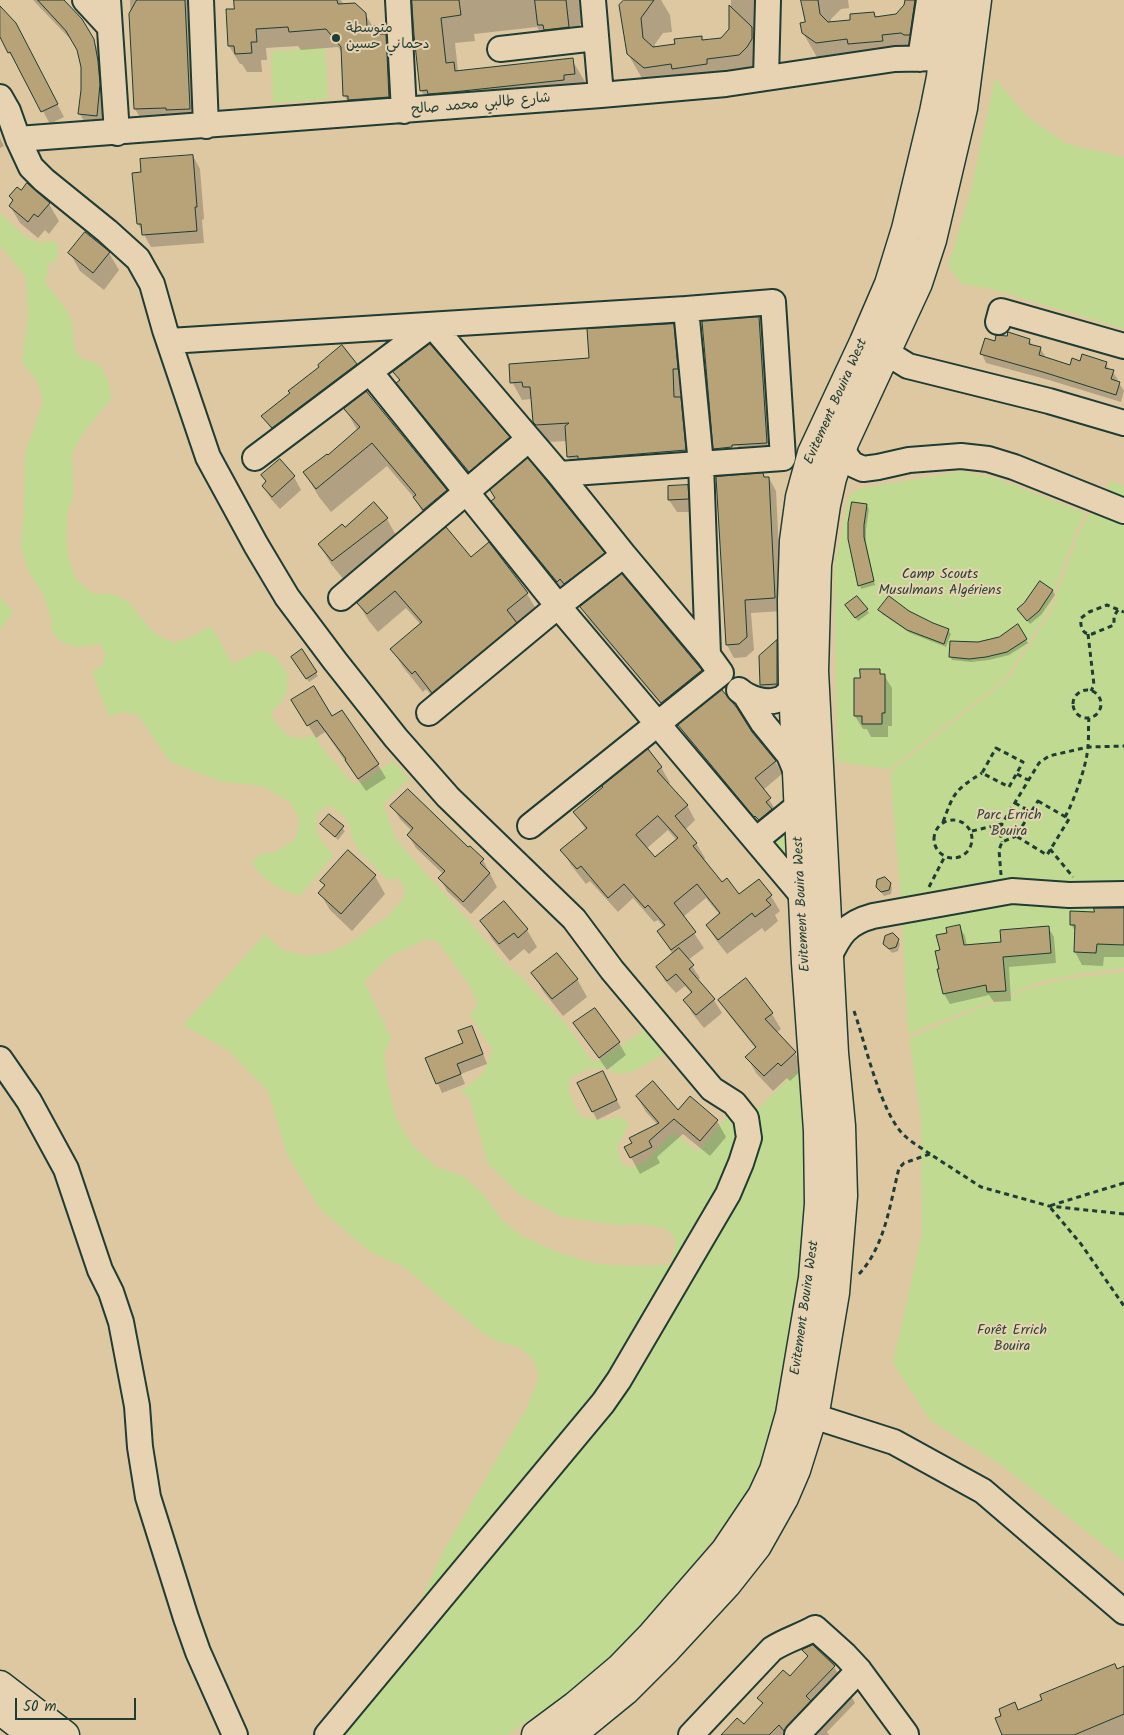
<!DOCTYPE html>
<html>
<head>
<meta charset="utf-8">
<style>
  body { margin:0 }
  #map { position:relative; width:1124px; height:1735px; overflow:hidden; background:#dec8a2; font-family:Kalam,sans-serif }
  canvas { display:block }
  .scale { position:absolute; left:15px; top:1698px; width:121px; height:22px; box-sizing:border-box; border:2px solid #1f3d34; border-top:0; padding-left:6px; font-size:15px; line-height:18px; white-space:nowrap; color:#1f3d34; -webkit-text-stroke:4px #e7d3b1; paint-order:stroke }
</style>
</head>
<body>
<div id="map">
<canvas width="1124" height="1735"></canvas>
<div class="scale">50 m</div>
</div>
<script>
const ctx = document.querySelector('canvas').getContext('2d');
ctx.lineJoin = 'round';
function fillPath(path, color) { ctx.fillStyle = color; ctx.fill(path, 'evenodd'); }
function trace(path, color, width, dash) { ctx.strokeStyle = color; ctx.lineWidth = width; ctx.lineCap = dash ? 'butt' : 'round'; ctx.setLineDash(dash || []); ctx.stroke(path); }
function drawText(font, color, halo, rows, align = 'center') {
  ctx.font = font + ' Kalam,"Playpen Sans Arabic",sans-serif'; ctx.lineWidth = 4; ctx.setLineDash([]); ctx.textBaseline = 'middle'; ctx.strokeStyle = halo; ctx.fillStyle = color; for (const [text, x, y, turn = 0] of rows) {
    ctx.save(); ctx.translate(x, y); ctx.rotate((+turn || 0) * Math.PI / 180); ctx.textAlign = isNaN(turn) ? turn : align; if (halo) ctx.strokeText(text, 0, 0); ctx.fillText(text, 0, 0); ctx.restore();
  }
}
const green = new Path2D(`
  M325 48 328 99 273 103 271 51Z
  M995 78 1029 118 1067 144 1124 157V329L991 289 962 284 948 267 971 190Z
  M0 213 26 237 38 242 54 241 59 247 56 261 46 265 49 271 45 280C52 294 65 303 71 319 76 329 70 343 77 353 82 361 90 360 97 364 108 372 110 387 111 399L81 436 72 455 74 495 67 513 66 537 69 559 76 579 94 594C132 591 130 608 153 631 159 636 167 639 174 643L194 636 211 626 233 664 261 650 275 656 288 674 287 691 282 702 272 710 273 720 289 737 303 738 316 735 320 746 353 783 361 782 393 761 409 779 383 805 397 841 470 922 504 962 522 978 567 1025 592 1061H598L644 1030 663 1054C647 1063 623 1084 607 1068L588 1069 570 1078 568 1090 580 1117 604 1120 620 1116 629 1124 617 1147 621 1162 630 1168 646 1161 673 1132 698 1151 729 1114 734 1117 737 1139 733 1156 717 1187 614 1364 595 1393 417 1610 441 1555 527 1407 539 1377 534 1361 519 1347 499 1342 484 1334 404 1267 370 1252 321 1210 287 1155 268 1091 228 1050 183 1025 265 934 283 950 305 956 330 953 351 942 388 916 404 898V887L398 878 388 880 359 851 352 838 350 827 345 817 329 805 317 813C314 835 320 839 334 855L300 896C279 890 264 881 252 863L260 854 275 852 295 840 300 821 291 803 262 786 222 782 170 762 138 715 122 712 109 717 92 671 103 665 105 653 100 644 76 647 60 641 52 632 50 614 41 591 28 571 21 546 24 511 25 453 43 402 38 383 22 362 28 314 26 277 4 250 0 247ZM427 939 437 941 469 985 478 1004 470 1015 492 1049C486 1074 481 1077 460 1091L469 1097 488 1164 519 1194 562 1217 618 1225 639 1224 664 1228 674 1236 675 1248 670 1265 632 1266 598 1264 557 1252 522 1236 501 1219 484 1195 463 1176 437 1167 413 1146 396 1118 387 1080 384 1054 391 1038 364 981 390 956Z
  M962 471 995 478 1086 513 1076 531 1047 613 1006 678 890 769 837 762 834 569 849 495 859 489Z
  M1111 481 1124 486V968L1072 975 1040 982 908 1034 901 903 890 772 1008 679 1050 613 1079 532 1091 512 1100 488 1108 490Z
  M0 597 13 612 0 630Z
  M787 830 788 857H787L773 841Z
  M1124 972V1561L1004 1467 930 1420 893 1363 922 1233 921 1119 909 1038C953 1020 996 999 1041 985 1068 977 1096 975 1124 972Z
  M802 1066 806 1114V1209L794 1314 769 1439 758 1471 737 1508 660 1607 613 1654 568 1694 507 1735H343L419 1647 460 1592 583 1444 614 1409 665 1327 685 1287 753 1113Z`);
const shadow = new Path2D(`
  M33 0H62L81 20 101 54 105 75 104 128 87 127 80 114 82 90V67L78 49 75 44Z
  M130 0H191L197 122H143L135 109Z
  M235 0H341L344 5 365 14 373 27H378L382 35H385L396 54 399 116 355 114 344 95 342 53 338 47 301 50 298 46 266 48 267 60H261L262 72H247L242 64H240L229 46 235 10Z
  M413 0H586L589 23 580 24 583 53 560 55 541 33 537 27 474 34 475 41 455 43 458 71 572 60 587 85 578 106 444 120 442 115 436 116 421 90Z
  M626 0H661L670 15 672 32 663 33 655 44V48L676 45 701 37 703 41 721 39 730 29 731 0H769L762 73 643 80 628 54Z
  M802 0H848L849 8 841 9 831 19V23L852 21 874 13 877 18 897 16 906 6V0H945L924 60 818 59 803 33 806 23Z
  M0 8 22 37 64 117 50 124 18 65H17L0 37Z
  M0 138 4 146 0 148Z
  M193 156 200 169 204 219 202 220 204 243 151 247 138 224 142 173Z
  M10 197 49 204 59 221 49 234 45 230 38 238 20 223 10 206 13 202Z
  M70 253H109L119 270 104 290 80 271Z
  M759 318 766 331 774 455 722 462 715 449ZM738 446V448L719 450V447Z
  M673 325 683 342V403L690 416 695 467 578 474 568 457 567 441 547 442 534 421 531 399 522 400 512 382 591 359Z
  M1029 340 1033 346 1040 348 1045 356V358L1071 366 1080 362 1106 363 1110 371 1113 372 1118 380 1117 382 1119 383 1124 391 1121 402 1049 380 986 363 982 354 995 342Z
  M342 347 297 407V411L357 366 366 381 273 432 263 416 321 368Z
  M395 372 509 438 517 453 478 486 407 398 398 383 400 382Z
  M366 393 446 491 460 515 445 528 471 558 527 594 538 612 443 710 426 689 423 692 403 667 392 649 421 625 406 608 378 632 369 621 358 603 439 535 428 522 416 500 387 466 331 512 319 497 305 473 328 457 358 431 345 409Z
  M763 474 765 478H769L776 491 782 611 751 613 754 650 746 657 734 658 727 645 718 478Z
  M263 476 294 477 301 490 280 509 271 499 263 486 267 483Z
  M687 487 695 499V512H677L669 500Z
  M493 501 603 553 611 566 565 594 500 514Z
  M374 504 387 519 398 539 345 581 331 564 319 544 345 528Z
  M867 505 869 509 866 530V542L875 585 861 589 850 539Z
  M622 576 701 671 709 684 670 715 589 620 581 607Z
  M1040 582 1053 591 1055 595 1041 615 1030 624 1021 613Z
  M849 609 867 610 869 613 858 621Z
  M880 610 908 612 932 624 948 630 951 634 946 647 910 633 882 614Z
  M1018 626 1028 643 1009 655 989 660 971 662 952 660 950 656 978 643 1000 638Z
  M777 642 784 655V697L768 698 761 685Z
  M301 651 318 676 309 682 292 657Z
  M879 670 882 675H884L892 688V726H888V737H871L867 729H863L855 716V679H861Z
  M293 700 332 718 378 765 386 778 366 791 325 732 316 738Z
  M680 726 751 732 775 761 782 774 763 790 777 812 762 829 687 738Z
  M661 767 670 783 668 784 687 805 695 820 685 830 696 843 705 858 703 861 722 884 739 896H771L780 911 775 915 778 921 765 932 762 928 727 954 716 940 707 925 720 915 706 898 683 917 704 948 688 960 700 978 697 981 714 1000 722 1013 704 1028 692 1013 685 1000 692 994 685 986 676 993 665 981 658 968 673 955 659 932 664 927 658 920 654 922 633 898 618 912 590 881 586 884 571 865 562 850 586 830 575 813ZM668 830 677 841 655 859 646 849Z
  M392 806 468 849 483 860 497 887 471 914 447 891 440 878 443 874 416 848 408 835 412 831 400 819Z
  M329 816 345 831 338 840 322 824Z
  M349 852 375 876 385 894 352 931 330 910 320 893 325 887 322 881Z
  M890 884 892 888 891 894 884 896 877 887Z
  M1124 910V957H1104L1103 966 1082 965 1075 952 1076 933 1071 924 1095 913Z
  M482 921 527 930 537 947 529 954 524 949 510 961 492 939Z
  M959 926 965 936 967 946 1002 943 1048 927 1054 937 1056 963 1009 967 1011 1001 994 1002 989 995 950 1004 944 994 938 970H941V951L949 933Z
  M898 940 900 944 898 951 892 953 885 944Z
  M533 973 577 979 587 997 563 1016 543 991Z
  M720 1000 772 1014 781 1029 776 1033 795 1053 804 1068 790 1081 787 1078 773 1091 756 1073 747 1057 756 1049 729 1015Z
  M575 1024 619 1043 626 1055 607 1070Z
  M471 1027 477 1037 487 1064 461 1074 465 1084 442 1093 427 1058 464 1044Z
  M607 1081 621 1108 597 1120 593 1112Z
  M637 1097 678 1112 717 1121 726 1137 710 1156 683 1134 657 1157 660 1163 640 1174 626 1148 658 1125 646 1112Z
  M804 1651 834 1667 855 1703 827 1732 829 1735H723L744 1726 763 1705 759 1698 790 1677 808 1658Z
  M1124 1668V1735H1004L1003 1716 1014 1704 1019 1711Z`);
const building = new Path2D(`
  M38 0H64L82 19 94 39 98 61 100 84 97 116 78 114 81 90V67L77 50 66 31Z
  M137 0H185L190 109 166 110V108L134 109 129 14Z
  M234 0H337L338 4 355 3 366 13 367 26H378L379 34H386L389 97 348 100V96H343L341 47 326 29 289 32 288 27 256 29 257 42H251L252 53 235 54 234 46H228L226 9H234Z
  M412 0H459L461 15 441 18 446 63 454 62 455 71 573 58 575 74 564 75V80L453 92 428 94 427 90 420 91 414 35Z
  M535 0H566L569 27 544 30 543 25H538Z
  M624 0H654L641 18 643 38 653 47 675 44 674 39 702 36V40L721 38 729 29V5L752 27V39L747 47 739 55 707 59V64L672 69 671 64 644 68 627 54 619 5Z
  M801 0H818L820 14 828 22 850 20V14L874 12 875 17 896 14 904 5 905 0H915L910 35H904L901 33 882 35 883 41 848 44 847 39 816 43 802 33 800 23 805 22Z
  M0 6 16 23 58 104 41 112 10 52 8 53 0 37Z
  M193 155 197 207H195L197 231 142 235 141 224H137L132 173 141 172 140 159Z
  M27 183 50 203 38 217 34 214 28 222 9 206 13 200 9 196 17 187 21 190Z
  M85 232 110 252 93 273 68 253Z
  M759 317 767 443 732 445V447L713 449 702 321Z
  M674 324 678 369H673L674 397H681L686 450 578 459V456L567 457 565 426 569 423 536 425 533 422 530 387H523L522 382 510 383 509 364 589 358 587 329Z
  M1008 332 1030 339 1029 344 1041 347 1039 355 1070 365 1072 358 1080 361 1082 354 1107 362 1105 368 1114 370 1111 379 1120 382 1116 395 1043 372 980 354 985 338 995 341 996 335 1007 336Z
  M430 344 510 437 469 472 396 383 400 380 393 372Z
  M342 345 357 364 272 428 261 416 290 393 288 391 319 367 318 365Z
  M366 391 447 490 423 510 413 497 416 495 372 443 316 489 303 472 327 454 328 455 360 427 344 409Z
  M528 458 605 553 564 584 560 579 557 582 491 501 495 498 490 490Z
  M280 459 295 476 272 497 262 486 266 481 261 475Z
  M763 473 764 477H769L775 598 745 600 747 637 739 644 726 645 716 477Z
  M688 485 689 499 668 500V486Z
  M374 502 388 518 332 561 318 544 342 524 345 527Z
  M852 502 867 504 864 525V537L874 581 858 586 848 539V523Z
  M446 527 471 557 489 542 528 593 507 610 517 623 432 693 415 671 412 674 390 649 422 622 395 591 367 614 357 603Z
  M622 574 702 670 661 703 580 607Z
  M1040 581 1053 590 1039 611 1027 621 1017 609 1024 603Z
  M857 596 868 609 855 618 845 605Z
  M889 596 909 611 933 623 949 629 944 644 907 630 878 610Z
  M1018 624 1027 639 1007 652 986 657 969 659 949 657 950 641 978 642 999 637Z
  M777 640V684L760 685 759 656Z
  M302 649 317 672 306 679 291 657Z
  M860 669H880V674H885V713H882V724H862V716H854V678H860Z
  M314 686 332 716 342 710 379 764 358 779 345 760 346 759 317 720 307 726 291 700Z
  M722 690 737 708 752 732 776 761 755 778 771 798 766 802 772 809 759 820 755 816 754 817 678 725Z
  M648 749 662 767 657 771 688 805 675 816 697 843 693 846 722 882 727 878 739 894 759 879 772 895 766 900 771 905 755 917 752 913 718 940 706 925 720 913 697 884 674 903 696 932 671 950 657 931 665 925 648 905 645 908 624 884 608 898 581 866 577 869 560 850 587 828 573 812 603 787 602 786ZM658 816 678 838 655 857 636 835Z
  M408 789 468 847 470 846 484 859 480 863 490 873 463 902 438 878 445 871 407 835 413 828 390 806Z
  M329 814 344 826 335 837 320 824Z
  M348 850 376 875 341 914 318 893 325 885 320 881Z
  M885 877 891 883 889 890 881 892 876 887 877 880Z
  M504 901 528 929 518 938 514 933 499 944 480 921Z
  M1094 908H1124V945L1097 944 1096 953 1074 952 1075 925H1070V911L1094 912Z
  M960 925 964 945 1001 942 1000 930 1049 926 1051 953 1003 957 1006 991 987 992 986 985 943 994 937 969H939L935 951 940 950 936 935 947 933 946 928Z
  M893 933 899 939 896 947 889 949 883 944 885 936Z
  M679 948 694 965 689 969 715 999 696 1015 683 1000 692 992 676 974 667 981 656 967Z
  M557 953 578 979 552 999 531 973Z
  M746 978 773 1013 765 1019 796 1052 781 1066 778 1063 764 1076 745 1057 756 1047 718 1000Z
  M595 1008 620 1042 599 1058 573 1023Z
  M472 1026 483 1054 457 1064 461 1074 436 1084 425 1058 463 1043 458 1031Z
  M603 1071 617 1100 592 1112 577 1083Z
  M653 1081 678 1110 690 1096 718 1120 700 1141 674 1119 649 1141 652 1147 630 1158 624 1147 632 1143 629 1138 659 1123 636 1096Z
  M813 1645 835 1666 806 1696 811 1701 784 1731 779 1725 769 1735H721L737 1718 744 1724 763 1703 757 1698 783 1670 790 1676 808 1656 802 1650Z
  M1115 1664 1117 1669 1124 1666V1714L1074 1735H1002L995 1718 1001 1716 999 1709 1015 1702 1018 1710 1042 1700 1040 1695Z`);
const path = new Path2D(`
  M1118 610 1114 616V625L1092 634C1082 635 1080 626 1081 618L1089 612 1107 605 1124 612
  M1088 634 1094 685 1091 691
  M1073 704a14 14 0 1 1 28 0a14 14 0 1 1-28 0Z
  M996 748 1023 762 1009 787 982 773Z
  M1017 774 1028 780
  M1038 801 1069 819 1047 855 1016 836Z
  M1015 803 1031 812
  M1065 817C1074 801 1087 765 1088 746 1089 737 1088 727 1089 718
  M934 839a19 19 0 1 1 38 0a19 19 0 1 1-38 0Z
  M943 822C954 792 955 790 982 773
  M1002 824 1000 831 1002 842
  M972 831 1002 824 1039 763 1049 756 1088 747 1124 746
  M1050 849 1073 877
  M1001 875 999 850 1002 842 1016 836
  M929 887 945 856
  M854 1011C865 1042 881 1115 905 1136 912 1143 922 1148 930 1154
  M1124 1183 1049 1206 1081 1244 1124 1306
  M859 1274C885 1246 890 1204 899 1168L904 1163 930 1154 981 1187 1049 1206 1124 1214`);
const minor = new Path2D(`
  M85 0 109 26
  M108 0 117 133
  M201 0 206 126
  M398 0 404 111
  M593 0 601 95
  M500 49 596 38
  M920 59 929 0
  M766 78 768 0
  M0 97 8 111 18 139 31 167 44 180 107 231 138 259 152 284 165 330 208 457 256 545 287 597 335 661 396 738 448 797 574 919 612 970 712 1089 734 1103 746 1118 749 1138 741 1163 728 1194 619 1380 603 1403 327 1735
  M18 139 601 95 726 84 895 59 943 58
  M686 309 701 464 708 655
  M998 322 1001 311 1124 346
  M169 341 686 309 773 302 783 458 559 474
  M870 345 887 353 908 366 1049 401 1124 423
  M370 372 558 606 802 895
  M843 445 846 456 852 464 863 469 878 467 909 460 961 456 988 459 1014 467 1124 511
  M255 458 432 325 559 474 624 555 708 655 721 673 530 826
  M341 598 529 439
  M739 690C748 698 765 704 777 700 784 699 788 693 793 688
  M746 696 763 723 789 755 797 774
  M429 713 558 606 624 555
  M756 840 798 806
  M829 957C840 934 847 923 873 916L1012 891 1069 895 1124 894
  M0 1059 29 1101 66 1169 100 1270 111 1292 121 1322 137 1406 140 1447 148 1497 186 1618 198 1652 235 1735
  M813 1416 894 1442 983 1491 1124 1612
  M691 1735 772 1649C786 1640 801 1636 815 1628L845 1655 859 1670 906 1734 904 1735
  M797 1735 859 1670`);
const highway = new Path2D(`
  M0 1685 65 1735
  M0 1710 32 1735
  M536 1735 575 1706 620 1668 652 1635 725 1551 762 1496 774 1470 790 1414 813 1278 819 1204 818 1131 806 963 793 688 792 600 794 541 800 497 812 453 864 342 889 284 906 229 934 112 941 77 949 0
  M571 1735 625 1691 666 1650 727 1584 757 1546 784 1498 796 1470 816 1406 835 1293 843 1196 841 1126 834 1053 814 671 817 565 826 505 832 478 843 445 918 283 932 240 963 108 977 0`);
const markers = [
  [336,38,5,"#1f3d34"]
];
const poiNames = [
  ["متوسطة",346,30],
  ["دحماني حسين",346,46]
];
const streetNames = [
  ["شارع طالبي محمد صالح",481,105,-5],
  ["Evitement Bouira West",837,402,-66],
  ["Evitement Bouira West",803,904,-93],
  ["Evitement Bouira West",806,1308,-82]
];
const parkNames = [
  ["Camp Scouts",940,576],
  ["Musulmans Algériens",940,592],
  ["Parc Errich",1009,817],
  ["Bouira",1009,833],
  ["Forêt Errich",1012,1332],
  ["Bouira",1012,1348]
];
fillPath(green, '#c0da91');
fillPath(shadow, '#0003');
fillPath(building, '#b7a377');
trace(building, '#1f3d34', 1);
trace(minor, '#1f3d34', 28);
trace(highway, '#1f3d34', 31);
trace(path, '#1f3d34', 3, [5, 4]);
trace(minor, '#e7d3b1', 24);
trace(highway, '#e7d3b1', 28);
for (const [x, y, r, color] of markers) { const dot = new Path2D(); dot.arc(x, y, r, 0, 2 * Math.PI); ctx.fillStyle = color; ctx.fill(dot); trace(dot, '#e7d3b1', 2); }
drawText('14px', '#1f3d34', '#e7d3b1', poiNames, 'left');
drawText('14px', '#1f3d34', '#e7d3b1', streetNames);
drawText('14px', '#274539', '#e7d3b1', parkNames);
</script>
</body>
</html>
